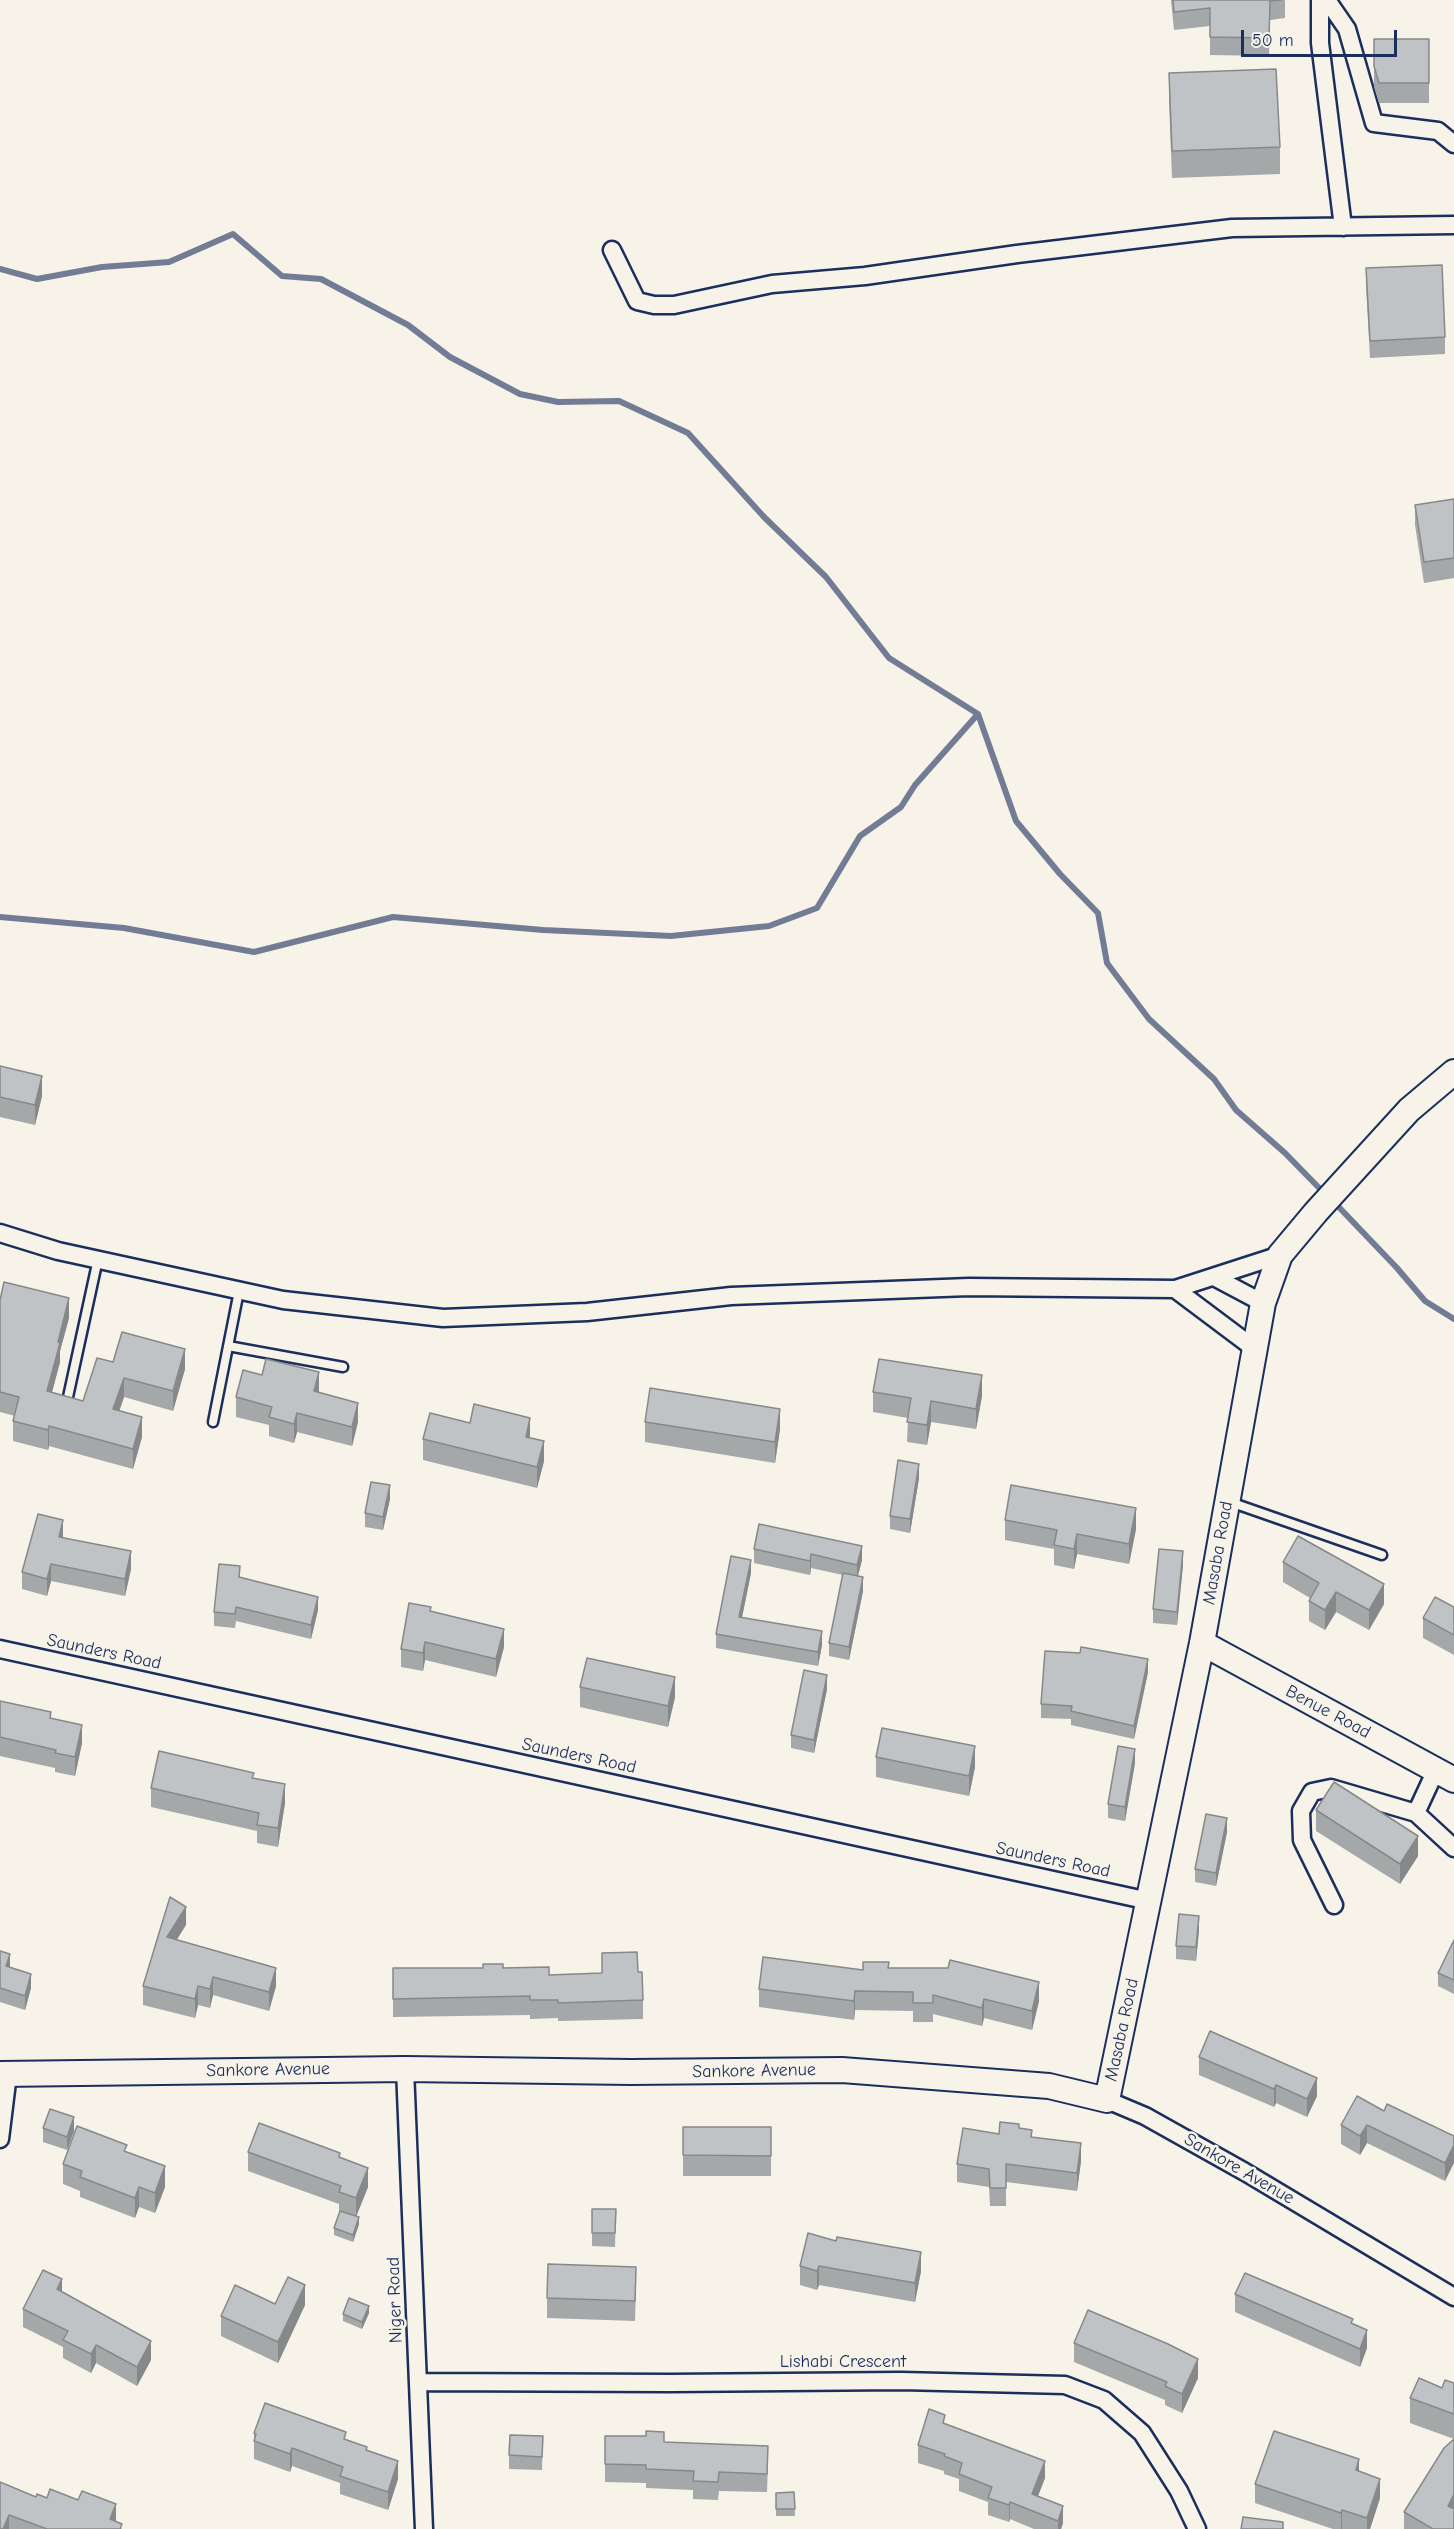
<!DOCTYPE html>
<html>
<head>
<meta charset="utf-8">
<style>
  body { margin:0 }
  #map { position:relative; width:1454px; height:2529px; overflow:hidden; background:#f7f3e8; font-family:"Comic Neue",sans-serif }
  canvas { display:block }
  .scale { position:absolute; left:1241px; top:30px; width:156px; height:27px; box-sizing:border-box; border:3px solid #1b2f5e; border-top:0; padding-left:8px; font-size:18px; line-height:21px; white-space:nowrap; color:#1b2f5e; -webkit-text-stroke:4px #f7f3e8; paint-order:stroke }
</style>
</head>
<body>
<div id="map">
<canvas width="1454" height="2529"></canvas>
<div class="scale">50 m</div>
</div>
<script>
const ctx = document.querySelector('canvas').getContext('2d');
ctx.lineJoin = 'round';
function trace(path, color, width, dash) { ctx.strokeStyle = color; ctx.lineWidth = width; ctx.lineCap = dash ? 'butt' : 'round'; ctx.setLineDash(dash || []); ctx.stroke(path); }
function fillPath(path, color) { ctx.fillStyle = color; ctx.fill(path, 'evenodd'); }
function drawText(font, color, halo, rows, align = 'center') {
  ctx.font = font + ' "Comic Neue",sans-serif'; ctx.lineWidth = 5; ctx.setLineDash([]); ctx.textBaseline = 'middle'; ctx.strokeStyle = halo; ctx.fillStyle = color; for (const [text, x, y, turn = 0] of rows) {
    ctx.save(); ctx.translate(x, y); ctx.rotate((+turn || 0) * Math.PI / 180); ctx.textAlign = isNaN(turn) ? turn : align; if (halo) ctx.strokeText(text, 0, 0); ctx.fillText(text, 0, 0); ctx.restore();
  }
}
const stream = new Path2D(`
  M0 269 37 279 102 267 169 262 233 234 282 276 321 279 408 325 450 357 520 394 558 402 619 401 688 433 764 517 826 577 889 658 978 714 1016 821 1060 874 1098 913 1107 963 1149 1019 1214 1079 1236 1110 1285 1153 1325 1194
  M0 917 124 928 254 952 393 917 543 930 671 936 769 926 817 908 860 836 901 807 915 785 978 714
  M1333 1201 1397 1268 1425 1301 1454 1319`);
const lane = new Path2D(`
  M228 1346 343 1367
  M68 1397 98 1259
  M213 1422 239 1291
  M1230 1502 1382 1555`);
const street = new Path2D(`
  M1320 0V43L1343 227
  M1327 0 1347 29 1374 123 1438 131 1454 144
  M612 250 637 301 654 305H674L772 284 865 276 1017 254 1232 228 1454 225
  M0 1233 58 1251 283 1300 443 1318 587 1312 731 1296 969 1287 1175 1289 1280 1255
  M1214 1277 1263 1303
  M1175 1289 1255 1349
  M0 1649 1149 1901
  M1436 1770 1416 1813 1454 1848
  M1334 1905 1302 1840 1301 1811 1312 1792 1331 1788 1416 1813
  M405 2069 424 2529
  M1107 2100 1145 2116 1245 2172 1454 2297
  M0 2139 8 2074
  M418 2382 671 2383 901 2381 1065 2385 1104 2400 1142 2433 1179 2491 1197 2529`);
const secondary = new Path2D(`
  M1202 1643 1454 1780
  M0 2074 405 2069 631 2072 842 2070 1049 2086 1107 2100 1202 1643 1263 1303 1280 1255 1316 1212 1409 1110 1454 1072`);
const wall = new Path2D(`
  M1171 0H1285V18L1270 20 1269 56 1210 55V26L1174 30Z
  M1374 39H1429V103H1379L1374 87Z
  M1169 73 1280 147V174L1172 178 1169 100Z
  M1366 268 1445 337V354L1370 358 1366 285Z
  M1454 499V578L1424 583 1415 525V505Z
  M0 1066 42 1096 35 1125 0 1117Z
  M0 1300 69 1318 60 1351V1362L52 1392 83 1401 113 1362 185 1369 173 1411 124 1397 119 1411 142 1437 133 1469 49 1446 48 1450 13 1441V1421L15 1416 0 1412Z
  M873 1392 982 1396 976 1429 931 1422 927 1445 907 1442 908 1418 873 1412Z
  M319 1393 358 1422 352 1446 297 1432 294 1443 269 1436V1425L236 1417V1397Z
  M645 1422 780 1429 775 1463 645 1442Z
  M530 1438 544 1461 537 1488 423 1460V1439Z
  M919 1478 910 1533 890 1529V1516Z
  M390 1499 383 1530 365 1527V1513Z
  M1005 1520 1136 1529 1129 1564 1077 1554 1074 1569 1054 1565V1549L1005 1540Z
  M759 1524 862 1560 858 1576 863 1591 849 1660 829 1656V1643L843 1575 811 1568 810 1575 754 1563V1549Z
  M63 1537 131 1569 125 1596 51 1581 47 1596 22 1589V1572Z
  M1283 1562 1384 1604 1369 1630 1336 1612 1325 1630 1309 1621V1601L1310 1598 1283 1582Z
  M1183 1565 1177 1625 1153 1623V1609Z
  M751 1573 742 1618 822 1645 818 1666 716 1648V1634Z
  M240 1577 318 1610 311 1639 236 1621 235 1628 214 1626V1612Z
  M1454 1607V1655L1423 1638V1618Z
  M431 1611 504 1647 496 1677 425 1660 423 1671 401 1667V1649Z
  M1148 1672 1134 1739 1071 1725V1719L1041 1718V1704Z
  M580 1687 675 1697 668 1727 580 1707Z
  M827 1689 814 1753 791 1748V1735Z
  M0 1701 51 1718 82 1743 75 1776 55 1772V1768L0 1756Z
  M876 1757 975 1767 969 1796 876 1777Z
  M1135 1763 1125 1821 1108 1818V1804Z
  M254 1779 285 1803 278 1847 257 1843V1831L151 1807V1788Z
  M1316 1810 1418 1856 1400 1884 1316 1831Z
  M1227 1832 1216 1886 1195 1882V1869Z
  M186 1925 177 1939 276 1986 269 2011 213 1995 210 2008 198 2005 195 2018 143 2005V1986Z
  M1199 1930 1196 1961 1176 1959V1946Z
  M1454 1940V1994L1438 1986V1973Z
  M0 1951 10 1967 31 1988 25 2010 0 2002Z
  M393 1968H503L549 1975 638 1972 643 2000V2019L558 2021V2018L530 2019V2015L393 2017Z
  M888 1968 1039 2001 1032 2030 984 2018 982 2026 933 2014V2022H913V2011L855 2010 854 2020 759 2007V1989L863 1970Z
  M1199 2057 1317 2096 1307 2117 1276 2103 1274 2107 1199 2075Z
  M1384 2111 1454 2136 1445 2181 1367 2143 1360 2155 1341 2144V2125Z
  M683 2127H771V2176H683Z
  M43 2128 74 2131 67 2150 43 2142Z
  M1019 2129 1032 2137 1081 2161 1077 2191 1006 2182V2206H990L989 2187 957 2182V2164L999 2134Z
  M127 2152 165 2187 155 2213 139 2207 135 2218 80 2197V2191L63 2184V2164Z
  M248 2152 340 2157 368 2187 356 2216 359 2224 353 2242 334 2235V2228L340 2211H339V2204L248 2171Z
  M592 2209H616L615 2247 592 2246Z
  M808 2233 921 2271 915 2302 819 2285 817 2290 800 2285V2266Z
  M636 2287 635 2321 547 2318V2298Z
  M62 2292 151 2360 137 2386 96 2363 91 2373 63 2358V2347L23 2327V2309Z
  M1235 2294 1353 2324 1367 2348 1360 2367 1235 2312Z
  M275 2304 305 2305 278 2363 221 2336V2316Z
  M369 2313 362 2329 343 2321V2314Z
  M1074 2343 1198 2378 1182 2413 1165 2405V2400L1074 2362Z
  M1454 2383V2529H1404V2512L1454 2439 1410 2423V2398Z
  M945 2424 1045 2478 1038 2496 1063 2523 1061 2529H1034L1010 2519 1009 2522 988 2515V2502L959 2491V2479L944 2474V2471L918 2463V2445Z
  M254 2433 346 2440 367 2450 398 2479 388 2510 340 2494V2483L292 2466 290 2472 254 2459Z
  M543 2436 542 2470 509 2469V2455Z
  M605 2436 664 2442 768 2464 767 2492 719 2491 718 2500 693 2499V2490L646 2488V2483L605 2482Z
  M1359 2472 1380 2498 1370 2529H1333L1255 2503V2484Z
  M0 2482 36 2497 116 2522 122 2529H0Z
  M794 2492 795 2516H776V2493Z`);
const shadedWall = new Path2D(`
  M42 1076V1096L35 1125V1105Z
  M69 1298V1318L60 1351V1362L47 1411V1391L58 1342Z
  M185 1349V1369L173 1411V1391Z
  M319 1372V1392L314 1411V1391Z
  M982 1375V1396L976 1429V1409Z
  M124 1378V1397L113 1429V1409Z
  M931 1401V1422L927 1445V1425Z
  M358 1403V1422L352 1446V1427Z
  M780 1409V1429L775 1463V1442Z
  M297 1413V1432L294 1443V1424Z
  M142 1417V1437L133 1469V1449Z
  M530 1418V1438L526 1437Z
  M49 1426V1446L48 1450V1430Z
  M544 1441V1461L537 1488V1467Z
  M919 1464V1478L910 1533V1519Z
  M390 1485V1499L383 1530V1517Z
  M1136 1508V1529L1129 1564V1544Z
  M63 1520V1538L59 1537Z
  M1077 1534V1554L1074 1569V1549Z
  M862 1546V1560L857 1579V1565Z
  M131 1551V1569L125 1596V1579Z
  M1183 1551V1565L1177 1625V1612Z
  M811 1554V1568L810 1575V1561Z
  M751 1560V1573L739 1631V1617Z
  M51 1564V1581L47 1596V1579Z
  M863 1577V1591L849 1660V1647Z
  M1384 1584V1604L1369 1630V1610Z
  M1336 1592V1612L1325 1630V1610Z
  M318 1597V1610L311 1639V1625Z
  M504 1629V1647L496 1677V1659Z
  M822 1631V1645L818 1666V1652Z
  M425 1642V1660L423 1671V1653Z
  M1148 1659V1672L1134 1739V1726Z
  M827 1675V1689L814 1753V1740Z
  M675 1677V1697L668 1727V1706Z
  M82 1725V1743L75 1776V1757Z
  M975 1746V1767L969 1796V1776Z
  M1135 1749V1763L1125 1821V1807Z
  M285 1784V1803L278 1847V1828Z
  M1227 1818V1832L1216 1886V1873Z
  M1418 1836V1856L1400 1884V1864Z
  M186 1907V1925L167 1955V1937Z
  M1199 1916V1930L1196 1961V1947Z
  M10 1954V1968L6 1966Z
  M276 1968V1986L269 2011V1992Z
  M31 1974V1988L25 2010V1996Z
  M213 1977V1995L210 2008V1989Z
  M1039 1982V2001L1032 2030V2011Z
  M198 1986V2005L195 2018V1999Z
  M855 1991V2010L854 2020V2001Z
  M984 1999V2018L982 2026V2008Z
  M1317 2078V2096L1307 2117V2099Z
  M1276 2085V2103L1274 2107V2089Z
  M74 2117V2131L67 2150V2137Z
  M1367 2125V2143L1360 2155V2136Z
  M1081 2143V2161L1077 2191V2173Z
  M1454 2145V2163L1445 2181V2163Z
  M165 2166V2187L155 2213V2193Z
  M368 2168V2187L356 2217V2198Z
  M139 2187V2207L135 2218V2198Z
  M359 2217V2224L353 2242V2235Z
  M921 2252V2271L915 2302V2283Z
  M819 2266V2285L817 2290V2271Z
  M62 2279V2298L57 2289Z
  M305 2285V2305L278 2363V2342Z
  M369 2306V2313L362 2329V2322Z
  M1367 2330V2348L1360 2367V2349Z
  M151 2341V2360L137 2386V2367Z
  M96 2345V2363L91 2373V2354Z
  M1198 2359V2378L1182 2413V2394Z
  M292 2448V2466L290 2472V2454Z
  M1359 2459V2479L1356 2470Z
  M398 2461V2479L388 2510V2492Z
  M1045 2461V2478L1032 2511V2494Z
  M1380 2479V2498L1370 2529H1367V2518Z
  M1454 2494V2519L1448 2506Z
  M1010 2502V2519L1009 2522V2505Z
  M116 2504V2522L110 2519Z
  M1063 2506V2523L1061 2529H1058V2521Z
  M1342 2510V2529H1341V2513Z
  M9 2515V2529H3Z`);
const building = new Path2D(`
  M1173 0H1281L1270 1 1269 38 1210 37V8L1174 12Z
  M1374 39H1429V83H1379L1374 66Z
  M1276 69 1280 147 1172 151 1169 73Z
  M1442 265 1445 337 1370 341 1366 268Z
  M1454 499V558L1424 562 1415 505Z
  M0 1066 42 1076 35 1105 0 1097Z
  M4 1282 69 1298 58 1342 60 1343 47 1391 83 1401 97 1358 113 1362 122 1332 185 1349 173 1391 124 1378 113 1409 142 1417 133 1449 49 1426 48 1430 13 1421 19 1397 0 1392V1300Z
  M266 1359 319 1372 314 1391 358 1403 352 1427 297 1413 294 1424 269 1417 272 1407 236 1397 243 1370 262 1375Z
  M879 1359 982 1375 976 1409 931 1401 927 1425 907 1422 911 1398 873 1392Z
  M650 1388 780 1409 775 1442 645 1422Z
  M474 1404 530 1418 526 1437 544 1441 537 1467 423 1439 430 1413 470 1423Z
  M898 1460 919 1464 910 1519 890 1516Z
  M371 1482 390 1485 383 1517 365 1513Z
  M1011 1485 1136 1508 1129 1544 1077 1534 1074 1549 1054 1545 1057 1530 1005 1520Z
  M38 1514 63 1520 59 1537 131 1551 125 1579 51 1564 47 1579 22 1572Z
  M759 1524 862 1546 857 1565 811 1554 810 1561 754 1549Z
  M1298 1536 1384 1584 1369 1610 1336 1592 1325 1610 1309 1601 1319 1583 1283 1562Z
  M1159 1549 1183 1551 1177 1612 1153 1609Z
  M731 1556 751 1560 739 1617 822 1631 818 1652 716 1634Z
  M219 1564 240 1566 239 1577 318 1597 311 1625 236 1607 235 1614 214 1612Z
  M843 1573 863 1577 849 1647 829 1643Z
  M1435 1597 1454 1607V1635L1423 1618Z
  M409 1603 431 1607 430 1611 504 1629 496 1659 425 1642 423 1653 401 1649Z
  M1081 1647 1148 1659 1134 1726 1071 1711 1072 1706 1041 1704 1045 1651 1080 1653Z
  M587 1658 675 1677 668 1706 580 1687Z
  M804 1670 827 1675 814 1740 791 1735Z
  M0 1701 51 1712 50 1718 82 1725 75 1757 55 1753 56 1750 0 1737Z
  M882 1728 975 1746 969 1776 876 1757Z
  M1118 1746 1135 1749 1125 1807 1108 1804Z
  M159 1751 254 1773 252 1778 285 1784 278 1828 257 1825 259 1813 151 1788Z
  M1334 1782 1418 1836 1400 1864 1316 1810Z
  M1206 1814 1227 1818 1216 1873 1195 1869Z
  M170 1897 186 1907 167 1937 276 1968 269 1992 213 1977 210 1989 198 1986 195 1999 143 1986Z
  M1179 1914 1199 1916 1196 1947 1176 1946Z
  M1454 1940V1980L1438 1973Z
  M0 1951 10 1954 6 1966 31 1974 25 1996 0 1988Z
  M637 1952 638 1972H642L643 2000 558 2003V2000H530V1996L393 1999V1968H483V1964H503V1968L549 1967V1975L602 1973V1953Z
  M763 1957 863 1970V1962H889L888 1968H948L950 1960 1039 1982 1032 2011 984 1999 982 2008 933 1995V2003H913V1992L855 1991 854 2001 759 1989Z
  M1210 2031 1317 2078 1307 2099 1276 2085 1274 2089 1199 2057Z
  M1357 2096 1384 2111 1387 2104 1454 2136V2145L1445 2163 1367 2125 1360 2136 1341 2125Z
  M50 2109 74 2117 67 2137 43 2128Z
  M1000 2122 1019 2124V2128L1032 2130 1031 2137 1081 2143 1077 2173 1006 2164V2188H990L989 2169 957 2164 963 2128 999 2134Z
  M259 2123 340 2153 339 2157 368 2168 356 2198 339 2192 341 2186 248 2152Z
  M77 2126 127 2145 124 2151 165 2166 155 2193 139 2187 135 2198 80 2177 82 2171 63 2164Z
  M683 2127H771V2156L683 2155Z
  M592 2209H616L615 2233H592Z
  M340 2211 359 2217 353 2235 334 2228Z
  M808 2233 836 2241 837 2237 921 2252 915 2283 819 2266 817 2271 800 2266Z
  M548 2264 636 2267 635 2301 547 2298Z
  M43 2270 62 2279 57 2289 151 2341 137 2367 96 2345 91 2354 63 2340 68 2331 23 2309Z
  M1245 2273 1353 2319 1351 2323 1367 2330 1360 2349 1235 2294Z
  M288 2277 305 2285 278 2342 221 2316 235 2285 275 2304Z
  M349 2298 369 2306 362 2322 343 2314Z
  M1088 2310 1168 2344 1198 2359 1182 2394 1165 2386 1167 2382 1074 2343Z
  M1419 2378 1442 2388 1445 2380 1454 2383V2414L1410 2398Z
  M265 2403 346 2432 344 2439 367 2447 366 2450 398 2461 388 2492 340 2476 343 2467 292 2448 290 2454 254 2441 256 2434 254 2433Z
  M929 2409 945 2415 943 2423 1045 2461 1032 2494 1063 2506 1058 2521 1010 2502 1009 2505 988 2498 992 2487 959 2474 962 2463 944 2456 945 2454 918 2445Z
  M646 2431 664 2432V2442L768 2446 767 2474 719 2472 718 2482 693 2481 694 2471 646 2469V2465L605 2464V2436H646Z
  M1274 2431 1359 2459 1356 2470 1380 2479 1367 2518 1342 2510 1341 2513 1255 2484Z
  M510 2435 543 2436 542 2457 509 2455Z
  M1454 2439V2494L1448 2506 1454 2509V2529H1433L1404 2512 1444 2448Z
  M0 2482 36 2497 37 2494 47 2498 50 2489 78 2500 82 2491 116 2504 110 2519 122 2524 120 2529H47L9 2515 3 2529H0Z
  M794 2492 795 2509H776V2493Z
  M1243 2517 1283 2522V2529H1241Z`);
const streetNames = [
  ["Masaba Road",1218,1553,-80],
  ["Saunders Road",104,1652,12],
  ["Benue Road",1328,1712,28],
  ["Saunders Road",579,1756,12],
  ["Saunders Road",1053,1860,12],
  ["Masaba Road",1122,2030,-78],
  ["Sankore Avenue",268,2070,-1],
  ["Sankore Avenue",754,2071,-1],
  ["Sankore Avenue",1239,2169,30],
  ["Niger Road",395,2300,-92],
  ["Lishabi Crescent",843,2362]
];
trace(stream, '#727c95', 6);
trace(lane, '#1b2f5e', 13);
trace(street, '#1b2f5e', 21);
trace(secondary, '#1b2f5e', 28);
trace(lane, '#f7f3e8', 8);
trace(street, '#f7f3e8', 16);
trace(secondary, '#f7f3e8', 24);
fillPath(wall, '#a5a8a9');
fillPath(shadedWall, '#86888a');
fillPath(building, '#c0c3c5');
trace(building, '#86888a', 1.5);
drawText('18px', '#1b2f5e', '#f7f3e8', streetNames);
</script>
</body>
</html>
